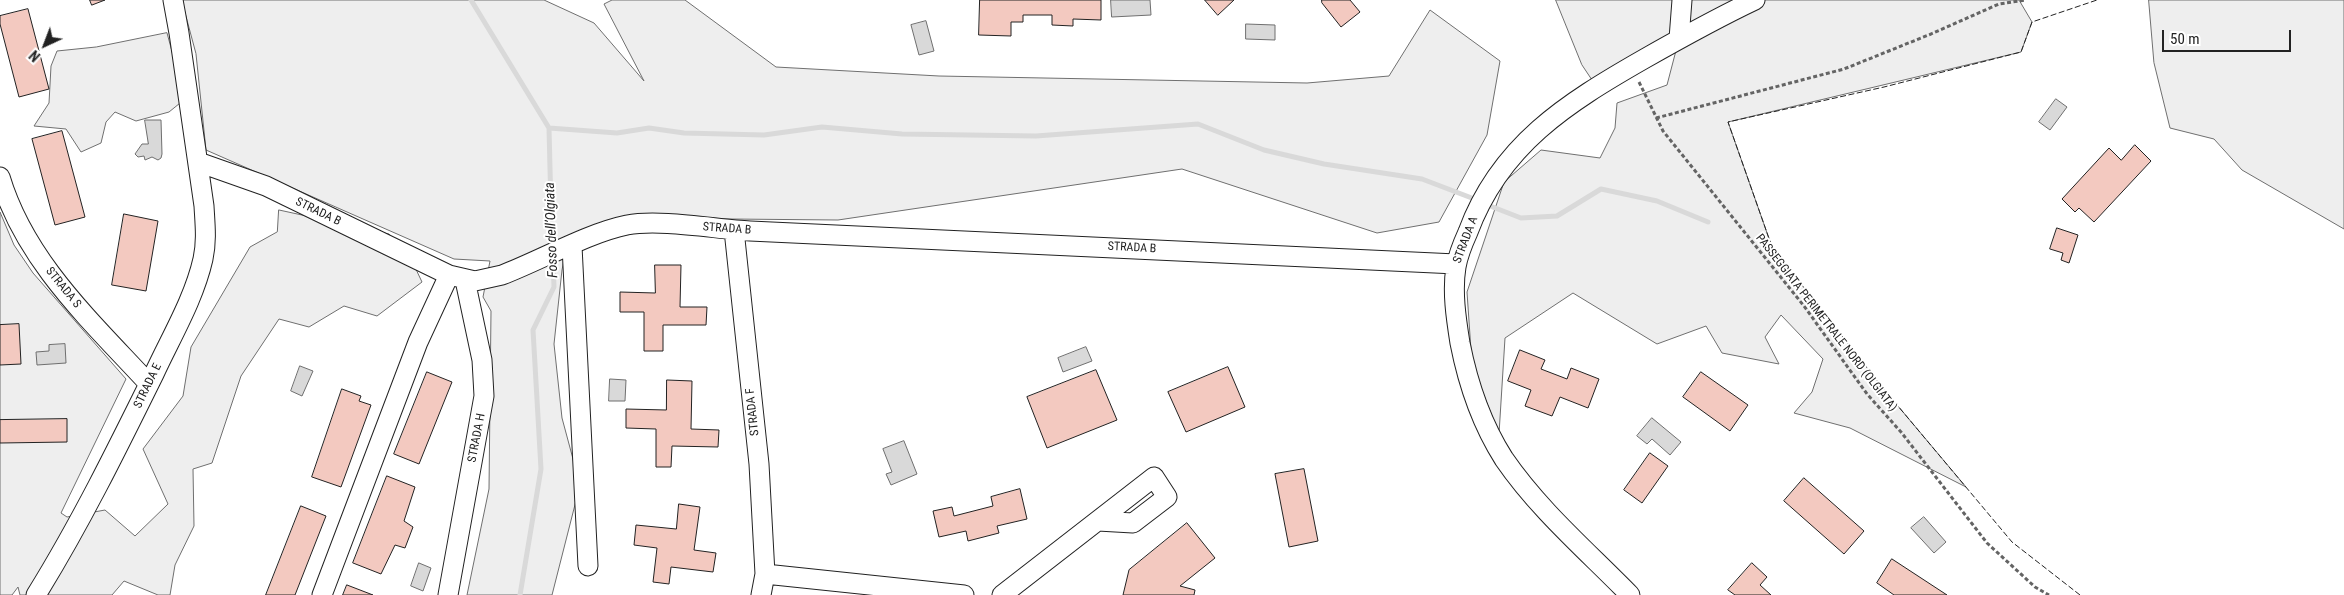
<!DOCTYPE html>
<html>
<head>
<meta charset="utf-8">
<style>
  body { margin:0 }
  #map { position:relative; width:2344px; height:595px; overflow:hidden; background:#fff; font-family:"Roboto Condensed",sans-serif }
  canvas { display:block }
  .north { position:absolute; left:20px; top:20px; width:50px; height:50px; -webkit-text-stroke:4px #fff; paint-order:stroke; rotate:223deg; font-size:14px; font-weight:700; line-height:20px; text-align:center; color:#222 }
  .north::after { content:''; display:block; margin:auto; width:18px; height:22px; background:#222; clip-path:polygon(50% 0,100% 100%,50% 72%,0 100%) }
  .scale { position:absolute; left:2162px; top:30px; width:129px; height:22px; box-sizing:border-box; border:2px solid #222; border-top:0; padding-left:6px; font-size:15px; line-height:18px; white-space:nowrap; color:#222; -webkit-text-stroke:4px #fff; paint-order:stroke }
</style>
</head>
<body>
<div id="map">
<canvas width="2344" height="595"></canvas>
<div class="north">N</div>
<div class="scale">50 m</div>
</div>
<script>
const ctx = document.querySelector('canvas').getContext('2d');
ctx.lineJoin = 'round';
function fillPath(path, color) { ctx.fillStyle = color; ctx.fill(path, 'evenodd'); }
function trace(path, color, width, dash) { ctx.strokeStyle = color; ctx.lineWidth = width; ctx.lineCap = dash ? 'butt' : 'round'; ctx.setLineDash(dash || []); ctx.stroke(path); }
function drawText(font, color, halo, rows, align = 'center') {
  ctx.font = font + ' "Roboto Condensed",sans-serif'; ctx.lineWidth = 4; ctx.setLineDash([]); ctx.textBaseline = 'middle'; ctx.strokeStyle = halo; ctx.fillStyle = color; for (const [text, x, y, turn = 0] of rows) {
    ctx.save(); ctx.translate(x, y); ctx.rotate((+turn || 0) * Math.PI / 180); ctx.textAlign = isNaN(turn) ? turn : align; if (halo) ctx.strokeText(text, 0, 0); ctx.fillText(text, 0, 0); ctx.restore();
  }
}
const green = new Path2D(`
  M182 0H544L594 23 644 81 604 4 612 0H685L776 67 939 76 1307 83 1389 76 1430 10 1500 61 1487 135 1439 222 1377 233 1182 169 838 220 621 218 568 238 562 270 554 344 562 418 580 485 552 595H467L489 489 491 311 483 297 490 261 454 259 206 150 196 54Z
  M1556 0H1674L1671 44 1594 83 1582 65Z
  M1682 0H2019L2032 22 2021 52 1728 122 1772 247 1882 387 1966 487 1850 428 1794 413 1812 392 1823 359 1781 315 1765 337 1779 364 1722 353 1706 326 1657 344 1573 293 1505 338 1499 434 1472 365 1467 292 1504 182 1541 150 1600 158 1615 128 1617 103 1667 85 1679 39Z
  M2149 0H2344V229L2242 170 2214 139 2170 128 2154 63Z
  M167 33 185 99 169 112 136 121 115 112 106 122 101 143 81 152 66 129 34 126 49 103 51 66 57 51 96 47Z
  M279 210 389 234 413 263 422 282 377 316 344 306 309 327 279 319 241 376 212 463 193 469 194 526 175 565 170 595H158L124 581 112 595H20L18 587 12 595H0V212L14 245 33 273 126 379 61 513 67 517 105 510 135 536 168 504 143 449 183 396 191 347 250 247 277 232Z`);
const water = new Path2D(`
  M1111 0H1150L1151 15 1112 17Z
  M926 21 934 51 919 55 911 25Z
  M1246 24 1275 25V40L1246 39Z
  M2056 99 2067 107 2050 130 2039 122Z
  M145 120H161L162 154 161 158 158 160 152 157 145 160 144 156 138 157 135 154 142 144H148Z
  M65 344 66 363 37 365 36 352 49 351V345Z
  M1086 347 1092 361 1063 372 1058 358Z
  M300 366 313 371 302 396 291 391Z
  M610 379 626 380 625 401H609Z
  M1652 418 1681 442 1670 455 1652 439 1647 444 1637 436Z
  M904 441 917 474 891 485 886 474 892 472 883 449Z
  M1924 517 1946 542 1934 553 1911 528Z
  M419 563 431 568 423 591 411 586Z`);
const stream = new Path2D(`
  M471 0 549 128 552 249
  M549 128 617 133 649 128 684 133 764 135 822 127 902 134 1036 136 1198 124 1264 150 1324 164 1422 179 1477 200
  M1485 204 1521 218 1557 216 1601 189 1657 201 1708 222
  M520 595 541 469 533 330 554 287 553 257`);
const building = new Path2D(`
  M90 0H105L92 5Z
  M980 0H1101V20L1073 19V26L1052 25V15H1023V22H1011V36L979 35Z
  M1205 0H1234L1218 15Z
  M1322 0H1350L1360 12 1341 27 1322 3Z
  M28 9 49 89 19 97 0 24V16Z
  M62 131 85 217 55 225 32 139Z
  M2135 145 2151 161 2094 222 2079 208 2075 212 2062 199 2109 148 2121 160Z
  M124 214 158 221 146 291 112 285Z
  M2057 228 2078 235 2069 263 2061 260 2063 253 2050 249Z
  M655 265H681L680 307H707L706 325H663V351H644V312H620V292L655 293Z
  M19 324 21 364 0 365V325Z
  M1520 350 1545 360 1541 369 1567 379 1571 368 1599 379 1588 408 1560 397 1552 416 1525 406 1531 390 1508 381Z
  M1228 367 1245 407 1186 432 1168 392Z
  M1096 370 1117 420 1047 448 1027 397Z
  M427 372 452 382 419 464 394 454Z
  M1701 372 1748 405 1730 431 1683 397Z
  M667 380 692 381 691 429 719 430 718 447 672 446 671 467H656V429L626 428V409L666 410Z
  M342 389 361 396 359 401 371 405 341 487 312 477Z
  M67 419V442L0 443V420Z
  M1650 453 1668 466 1642 503 1624 490Z
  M1304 469 1318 541 1289 547 1275 474Z
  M387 476 415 487 404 521 413 527 405 548 395 545 381 574 353 563Z
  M1804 478 1864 531 1844 554 1784 501Z
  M1020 489 1027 519 997 526 999 533 968 541 966 531 939 537 933 511 952 507 954 516 993 506 991 497Z
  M679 504 700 507 694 550 716 553 713 572 671 567 669 584 653 582 657 548 634 545 636 525 676 529Z
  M301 506 326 516 295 595H266Z
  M1187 523 1215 558 1180 586 1195 590 1194 595H1123L1129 570Z
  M1892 559 1947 595H1894L1877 583Z
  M1752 563 1767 577 1760 585 1771 595H1735L1728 590Z
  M347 585 373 595H343Z`);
const path = new Path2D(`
  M1639 82 1663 131 1804 306 1867 394 1901 432 1987 543 2035 587 2049 595
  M1656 118 1844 69 1931 34 1999 4 2026 0`);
const minor = new Path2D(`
  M1679 39 1682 0
  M198 162 266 186 449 275 475 281 502 275C541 260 588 233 627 225 660 219 715 229 750 231L1456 264
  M0 177C25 261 91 321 149 384
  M734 230 759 464 765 574 761 595
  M572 246 588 566
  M765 574 964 595
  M36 595C80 524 117 449 154 374 171 337 194 299 203 259 207 241 205 224 204 206L179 33 173 0
  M322 595 418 342 449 275
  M448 595 484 396 482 360 465 280
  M1002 595 1154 477 1167 497 1133 523 1098 521
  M1630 595C1587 551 1539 510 1504 459 1481 423 1468 384 1460 343 1456 318 1452 291 1456 267 1458 255 1463 243 1468 232 1500 145 1567 103 1644 59 1681 38 1717 18 1755 0`);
const fence = new Path2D(`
  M2080 595 2012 542 1882 387 1772 247 1728 122 1884 87 2021 52 2032 22 2097 0`);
const streetNames = [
  ["STRADA B",318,212,26],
  ["STRADA B",727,229,4],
  ["STRADA A",1466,240,-69],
  ["STRADA B",1132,248,3],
  ["STRADA S",63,288,51],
  ["PASSEGGIATA PERIMETRALE NORD (OLGIATA)",1826,323,52],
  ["STRADA E",148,386,-64],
  ["STRADA F",753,412,-96],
  ["STRADA H",477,438,-79]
];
const waterNames = [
  ["Fosso dell’Olgiata",552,230,-92]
];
fillPath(green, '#eee');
trace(green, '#6f6f6f', 1);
fillPath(water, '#d9d9d9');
trace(water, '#6f6f6f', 1);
trace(stream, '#d9d9d9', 5);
fillPath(building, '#f3c9c0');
trace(building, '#222', 1);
trace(minor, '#222', 21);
trace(path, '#646464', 3, [4, 2.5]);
trace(minor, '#fff', 19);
trace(fence, '#222', 1, [6, 2.5]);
drawText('12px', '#222', '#fff', streetNames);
drawText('italic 14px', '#222', '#fff', waterNames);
</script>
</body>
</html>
